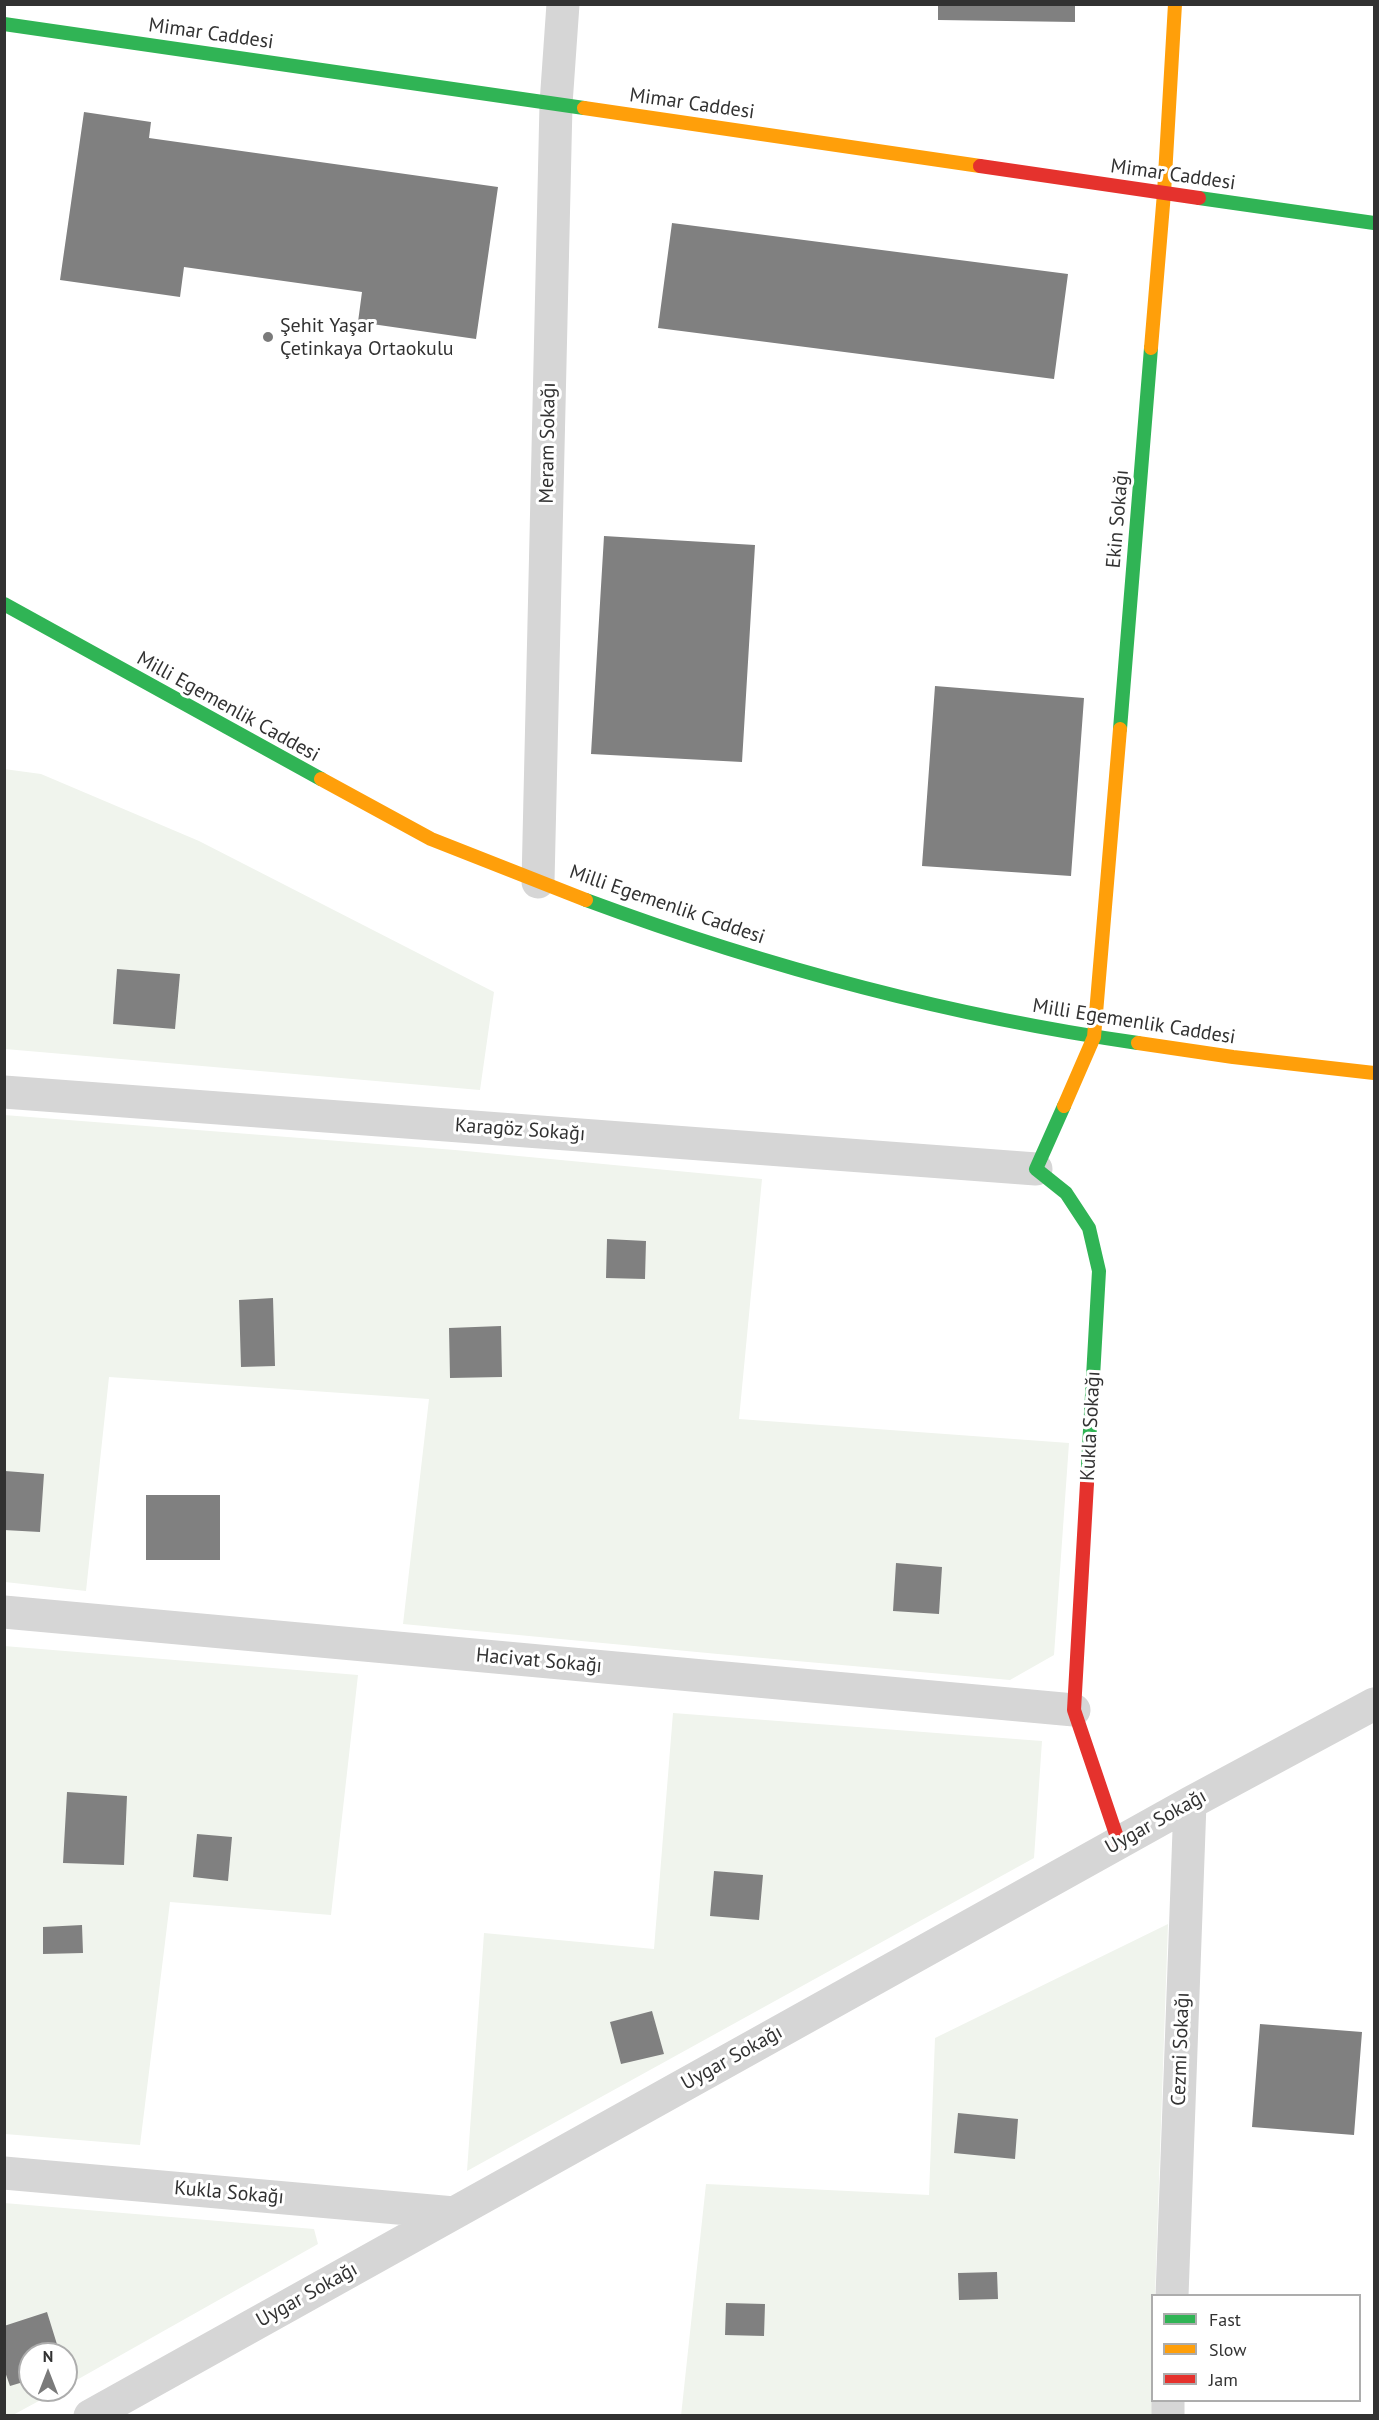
<!DOCTYPE html>
<html>
<head>
<meta charset="utf-8">
<style>
  body { margin:0 }
  #map { position:relative; width:1379px; height:2420px; overflow:hidden; background:#fff; font-family:"PT Sans",sans-serif }
  canvas { display:block }
  .frame { position:absolute; inset:0; border:6px solid #323232; pointer-events:none }
  .legend { position:absolute; left:1151px; top:2294px; width:210px; height:108px; box-sizing:border-box; background:#fff; border:2px solid #adadad; margin:0; padding:8px 10px; list-style:none; font-size:18px; color:#323232 }
  .legend li { display:flex; align-items:center; gap:12px; height:30px }
  .legend b { width:30px; border:2px solid #adadad }
  .north { position:absolute; left:18px; top:2342px; width:60px; height:60px; box-sizing:border-box; background:#fff; border:2px solid #adadad; border-radius:50%; rotate:0deg; font-size:16px; font-weight:700; line-height:24px; text-align:center; color:#323232 }
  .north::after { content:''; display:block; margin:auto; width:21px; height:27px; background:#7a7a7a; clip-path:polygon(50% 0,100% 100%,50% 72%,0 100%) }
</style>
</head>
<body>
<div id="map">
<canvas width="1379" height="2420"></canvas>
<div class="frame"></div>
<ul class="legend">
<li><b style="height:8px;background:#30b455"></b>Fast</li>
<li><b style="height:8px;background:#ff9f0a"></b>Slow</li>
<li><b style="height:8px;background:#e5322d"></b>Jam</li>
</ul>
<div class="north">N</div>
</div>
<script>
const ctx = document.querySelector('canvas').getContext('2d');
ctx.lineJoin = 'round';
function fillPath(path, color) { ctx.fillStyle = color; ctx.fill(path, 'evenodd'); }
function trace(path, color, width, dash) { ctx.strokeStyle = color; ctx.lineWidth = width; ctx.lineCap = dash ? 'butt' : 'round'; ctx.setLineDash(dash || []); ctx.stroke(path); }
function drawText(font, color, halo, rows, align = 'center') {
  ctx.font = font + ' "PT Sans",sans-serif'; ctx.lineWidth = 6; ctx.setLineDash([]); ctx.textBaseline = 'middle'; ctx.strokeStyle = halo; ctx.fillStyle = color; for (const [text, x, y, turn = 0] of rows) {
    ctx.save(); ctx.translate(x, y); ctx.rotate((+turn || 0) * Math.PI / 180); ctx.textAlign = isNaN(turn) ? turn : align; if (halo) ctx.strokeText(text, 0, 0); ctx.fillText(text, 0, 0); ctx.restore();
  }
}
const green = new Path2D(`
  M4 769 41 774 199 841 494 992 480 1090 5 1049Z
  M4 1115 455 1150 762 1179 739 1419 1069 1443 1054 1655 1010 1680 718 1654 403 1624 429 1399 109 1377 86 1591 5 1582Z
  M4 1646 358 1675 331 1915 170 1902 140 2145 5 2134Z
  M673 1713 1042 1741 1034 1858 467 2171 484 1933 654 1949Z
  M1168 1924 1155 2295 1152 2296V2415L681 2416 706 2184 929 2195 935 2038Z
  M4 2203 314 2229 318 2244 66 2386V2354H30V2390H59L13 2415H5Z`);
const building = new Path2D(`
  M938 4H1075V22L938 20Z
  M84 112 151 122 149 138 498 187 476 339 358 322 362 292 184 267 180 297 60 280Z
  M672 223 1068 274 1054 379 658 328Z
  M604 536 755 545 742 762 591 754Z
  M935 686 1084 698 1071 876 922 866Z
  M117 969 180 974 175 1029 113 1024Z
  M607 1239 646 1241 645 1279 606 1278Z
  M273 1298 275 1366 241 1367 239 1300Z
  M501 1326 502 1377 450 1378 449 1328Z
  M5 1471 44 1474 40 1532 4 1530Z
  M146 1495H220V1560H146Z
  M896 1563 942 1567 939 1614 893 1611Z
  M67 1792 127 1796 124 1865 63 1863Z
  M197 1834 232 1837 228 1881 193 1877Z
  M714 1871 763 1875 759 1920 710 1916Z
  M82 1925 83 1953 43 1954V1927Z
  M652 2011 664 2054 621 2064 610 2022Z
  M1260 2024 1362 2032 1354 2135 1252 2127Z
  M958 2113 1018 2119 1015 2159 954 2153Z
  M997 2272 998 2299 959 2300 958 2273Z
  M726 2303 765 2304 764 2336 725 2335Z
  M47 2312 60 2354H30V2380L10 2386 4 2369V2326Z`);
const street = new Path2D(`
  M538 882 556 104 563 4
  M4 1092 1036 1169
  M4 1612 1074 1710
  M4 2173 454 2213
  M1172 2296 1190 1803
  M90 2416 1190 1803 1374 1704
  M1168 2416V2400`);
const fast = new Path2D(`
  M4 24 584 108
  M1199 198 1374 223
  M4 604 321 779
  M1120 729 1151 348
  M586 900C764 966 950 1016 1138 1043
  M1064 1106 1036 1169 1066 1193 1089 1228 1099 1271 1087 1483`);
const slow = new Path2D(`
  M584 108 980 166
  M1151 348 1164 193 1175 4
  M321 779 431 839 586 900
  M1138 1043 1233 1057 1374 1073
  M1064 1106 1094 1037 1120 729`);
const jam = new Path2D(`
  M980 166 1199 198
  M1087 1483 1074 1710 1119 1843`);
const markers = [
  [268,337,6,"#7a7a7a"]
];
const streetNames = [
  ["Mimar Caddesi",211,34,8],
  ["Mimar Caddesi",692,104,8],
  ["Mimar Caddesi",1173,175,8],
  ["Meram Sokağı",548,443,-89],
  ["Ekin Sokağı",1118,519,-85],
  ["Milli Egemenlik Caddesi",228,707,29],
  ["Milli Egemenlik Caddesi",667,905,19],
  ["Milli Egemenlik Caddesi",1134,1022,9],
  ["Karagöz Sokağı",520,1130,4],
  ["Kukla Sokağı",1091,1426,-87],
  ["Hacivat Sokağı",539,1661,5],
  ["Uygar Sokağı",1156,1822,-29],
  ["Cezmi Sokağı",1181,2049,-88],
  ["Uygar Sokağı",732,2058,-29],
  ["Kukla Sokağı",229,2193,5],
  ["Uygar Sokağı",307,2295,-29]
];
const poiNames = [
  ["Şehit Yaşar",280,326],
  ["Çetinkaya Ortaokulu",280,349]
];
fillPath(green, '#f0f4ed');
fillPath(building, '#808080');
trace(street, '#d6d6d6', 33);
trace(fast, '#30b455', 14);
trace(slow, '#ff9f0a', 14);
trace(jam, '#e5322d', 14);
for (const [x, y, r, color] of markers) { const dot = new Path2D(); dot.arc(x, y, r, 0, 2 * Math.PI); ctx.fillStyle = color; ctx.fill(dot); trace(dot, '#fff', 2); }
drawText('20px', '#323232', '#fff', streetNames);
drawText('20px', '#323232', '#fff', poiNames, 'left');
</script>
</body>
</html>
